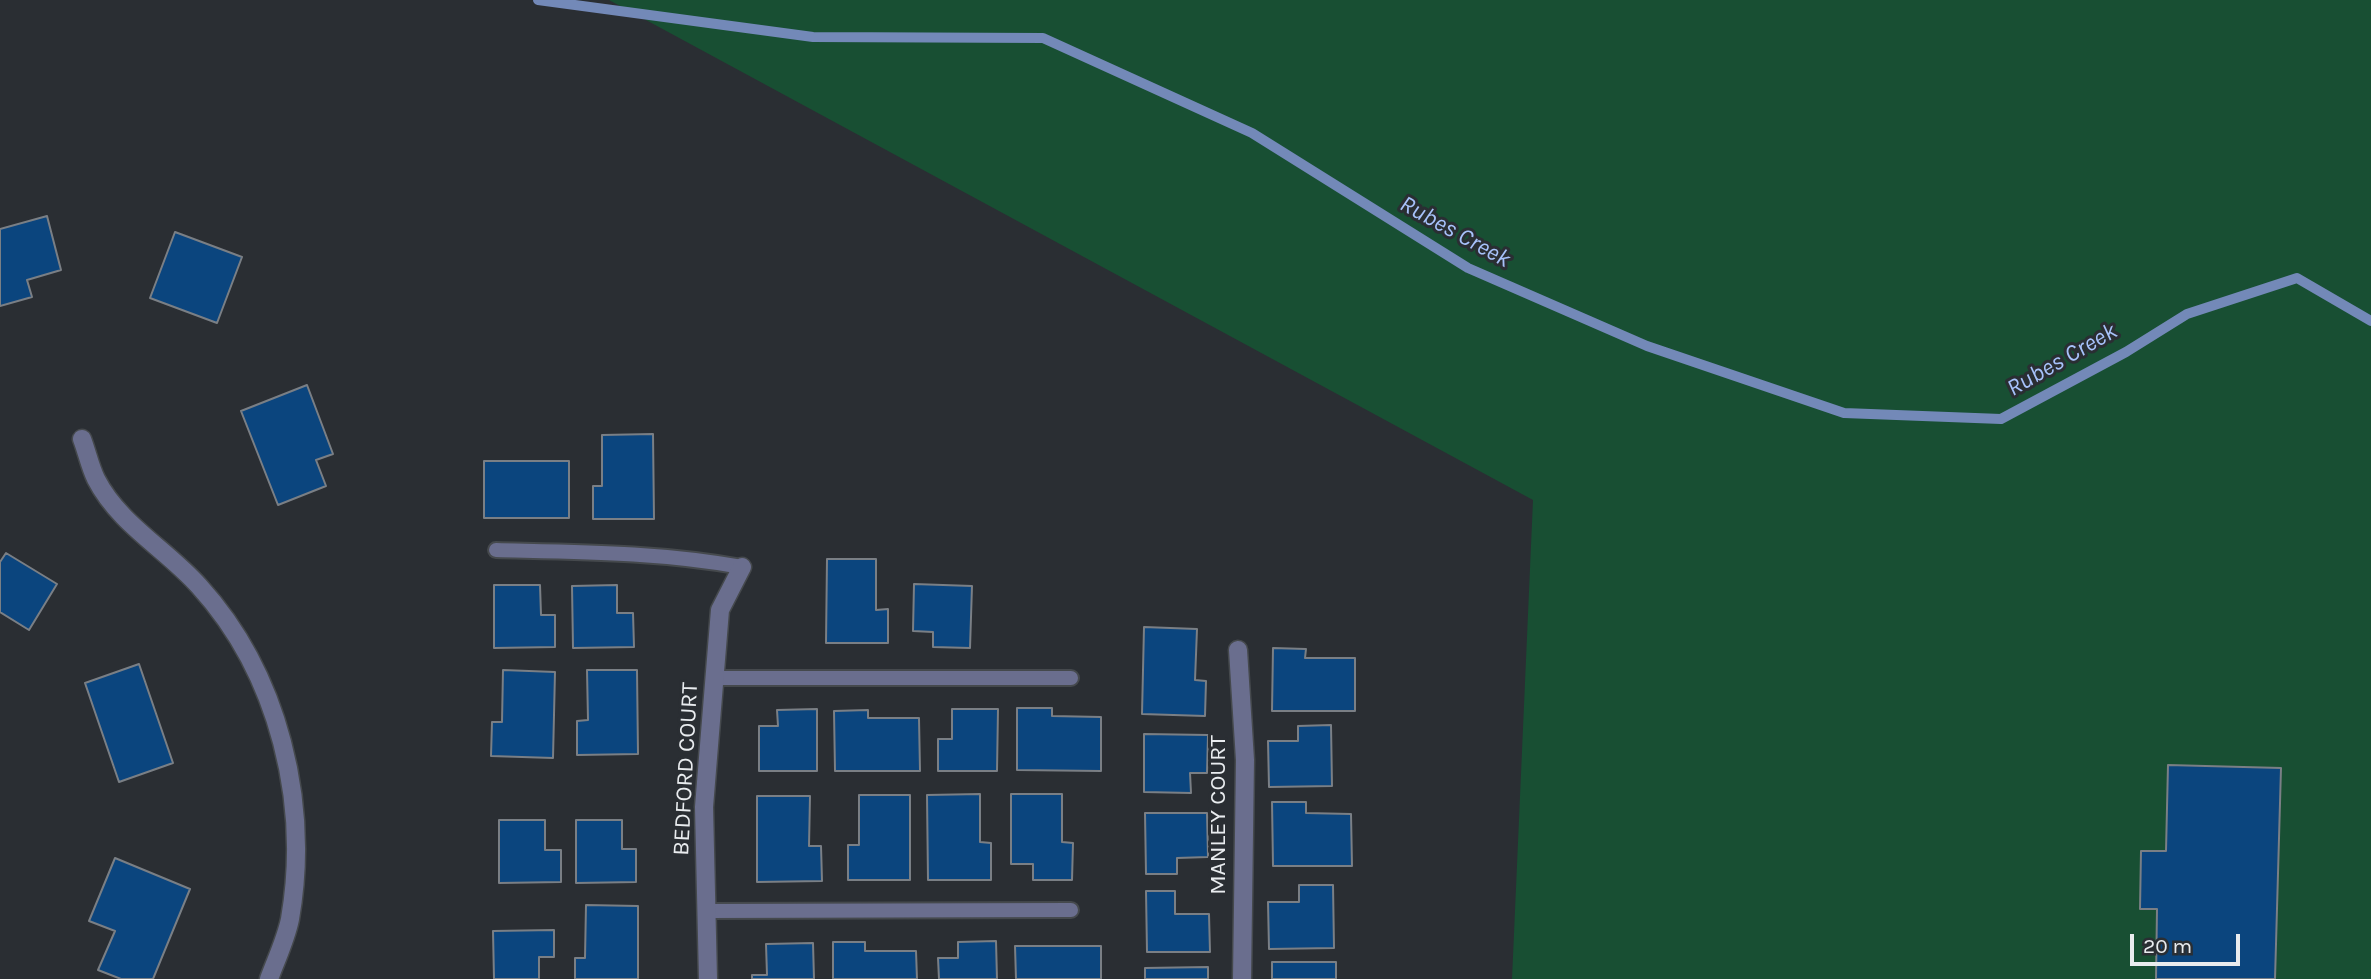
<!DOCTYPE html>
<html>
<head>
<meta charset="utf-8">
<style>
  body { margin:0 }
  #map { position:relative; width:2371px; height:979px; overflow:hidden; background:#2a2e33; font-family:Karla,sans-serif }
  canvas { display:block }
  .scale { position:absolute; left:2130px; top:934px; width:110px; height:32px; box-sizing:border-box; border:4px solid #e9ecef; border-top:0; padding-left:9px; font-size:21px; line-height:24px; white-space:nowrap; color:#e9ecef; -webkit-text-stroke:5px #2a2e33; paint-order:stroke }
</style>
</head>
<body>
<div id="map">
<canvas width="2371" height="979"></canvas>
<div class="scale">20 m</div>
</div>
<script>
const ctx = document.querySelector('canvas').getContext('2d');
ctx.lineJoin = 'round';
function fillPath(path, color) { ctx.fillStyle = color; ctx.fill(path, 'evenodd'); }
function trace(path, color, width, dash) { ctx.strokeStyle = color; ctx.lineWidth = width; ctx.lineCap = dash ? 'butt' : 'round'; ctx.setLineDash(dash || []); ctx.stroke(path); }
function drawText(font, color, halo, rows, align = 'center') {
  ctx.font = font + ' Karla,sans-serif'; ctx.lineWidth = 6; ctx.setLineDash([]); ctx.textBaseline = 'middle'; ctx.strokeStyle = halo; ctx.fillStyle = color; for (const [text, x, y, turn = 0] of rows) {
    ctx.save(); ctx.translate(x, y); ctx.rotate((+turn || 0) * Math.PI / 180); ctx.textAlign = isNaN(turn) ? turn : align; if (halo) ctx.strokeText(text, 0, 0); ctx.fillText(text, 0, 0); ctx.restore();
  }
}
const green = new Path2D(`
  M609 0H2371V979H1512L1533 500Z`);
const stream = new Path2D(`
  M538 0 813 37 1043 38 1252 133 1468 268 1647 346 1844 413 2001 419 2126 352 2187 314 2297 278 2371 321`);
const building = new Path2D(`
  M47 216 61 270 27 280 32 297 0 306V229Z
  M175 232 242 257 217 323 150 298Z
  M307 385 333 454 316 460 326 486 278 505 241 411Z
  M653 434 654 519H593V486H602V435Z
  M484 461H569V518H484Z
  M6 553 57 584 29 630 0 612V562Z
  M827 559H876V610L888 609V643H826Z
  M914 584 972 586 970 648 933 647V632L913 631Z
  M494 585H540L541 615H555V647L494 648Z
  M617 585V613H633L634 647 573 648 572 586Z
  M1144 627 1197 629 1195 680 1206 681 1205 716 1142 714Z
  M1273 648 1306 649 1305 658H1355V711H1272Z
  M139 664 173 763 119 782 85 683Z
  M503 670 555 672 553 758 491 756 492 722H502Z
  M587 670H637L638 754 577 755V721L588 720Z
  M1017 708H1052V716L1101 717V771L1017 770Z
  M817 709V771H759V726H778L777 710Z
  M952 709H998L997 771H938V739H952Z
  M868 710V718H919L920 771H835L834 711Z
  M1331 725 1332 786 1269 787 1268 741H1298V726Z
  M1144 734 1208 735 1207 773H1190L1191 793 1144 792Z
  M2168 765 2281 768 2275 979H2156L2157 909H2140L2141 851H2166Z
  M980 794V842L991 843V880H928L927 795Z
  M1011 794H1062V842L1073 843 1072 880H1033V864H1011Z
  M859 795H910V880H848V845H859Z
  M757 796H810L809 846H821L822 881 757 882Z
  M1272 802H1306V813L1351 814 1352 866H1273Z
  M1145 813H1207L1208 857 1177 858V874H1146Z
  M499 820H545V850H561V882L499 883Z
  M576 820H622V849H636V882L576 883Z
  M115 858 190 889 153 979H121L98 970 115 931 89 921Z
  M1299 885H1333L1334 948 1269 949 1268 902H1299Z
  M1146 891H1175V914H1209L1210 952H1147Z
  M586 905 638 906V979H575V958H585Z
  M554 930V957H539V979H494L493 931Z
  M996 941 997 979H939L938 958H958V942Z
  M833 942H865V951H916L917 979H833Z
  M813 943 814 979H752V975H767L766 944Z
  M1015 946H1101V979H1016Z
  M1272 962H1336V979H1272Z
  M1208 967V979H1145V968Z`);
const service = new Path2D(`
  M496 550C579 552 660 552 742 567
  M715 678H1071
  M706 911 1071 910`);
const minor = new Path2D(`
  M82 439C87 452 90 467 96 479 119 524 166 549 199 586 279 674 310 803 290 919 286 939 276 960 269 979
  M1238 650 1245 760 1242 979
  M708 979 704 807 720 610 742 567`);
const streetNames = [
  ["BEDFORD COURT",686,769,-87],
  ["MANLEY COURT",1218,815,-90]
];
const waterNames = [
  ["Rubes Creek",1455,232,29],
  ["Rubes Creek",2062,360,-30]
];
fillPath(green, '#184f33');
trace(stream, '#7389b8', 10);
fillPath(building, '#0b457e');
trace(building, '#7a7f85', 2);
trace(service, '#45494d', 18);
trace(minor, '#45494d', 21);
trace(service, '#6a6e8e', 14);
trace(minor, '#6a6e8e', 18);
drawText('23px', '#e9ecef', '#2a2e33', streetNames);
drawText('italic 24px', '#a7c2fa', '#2a2e33', waterNames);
</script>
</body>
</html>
